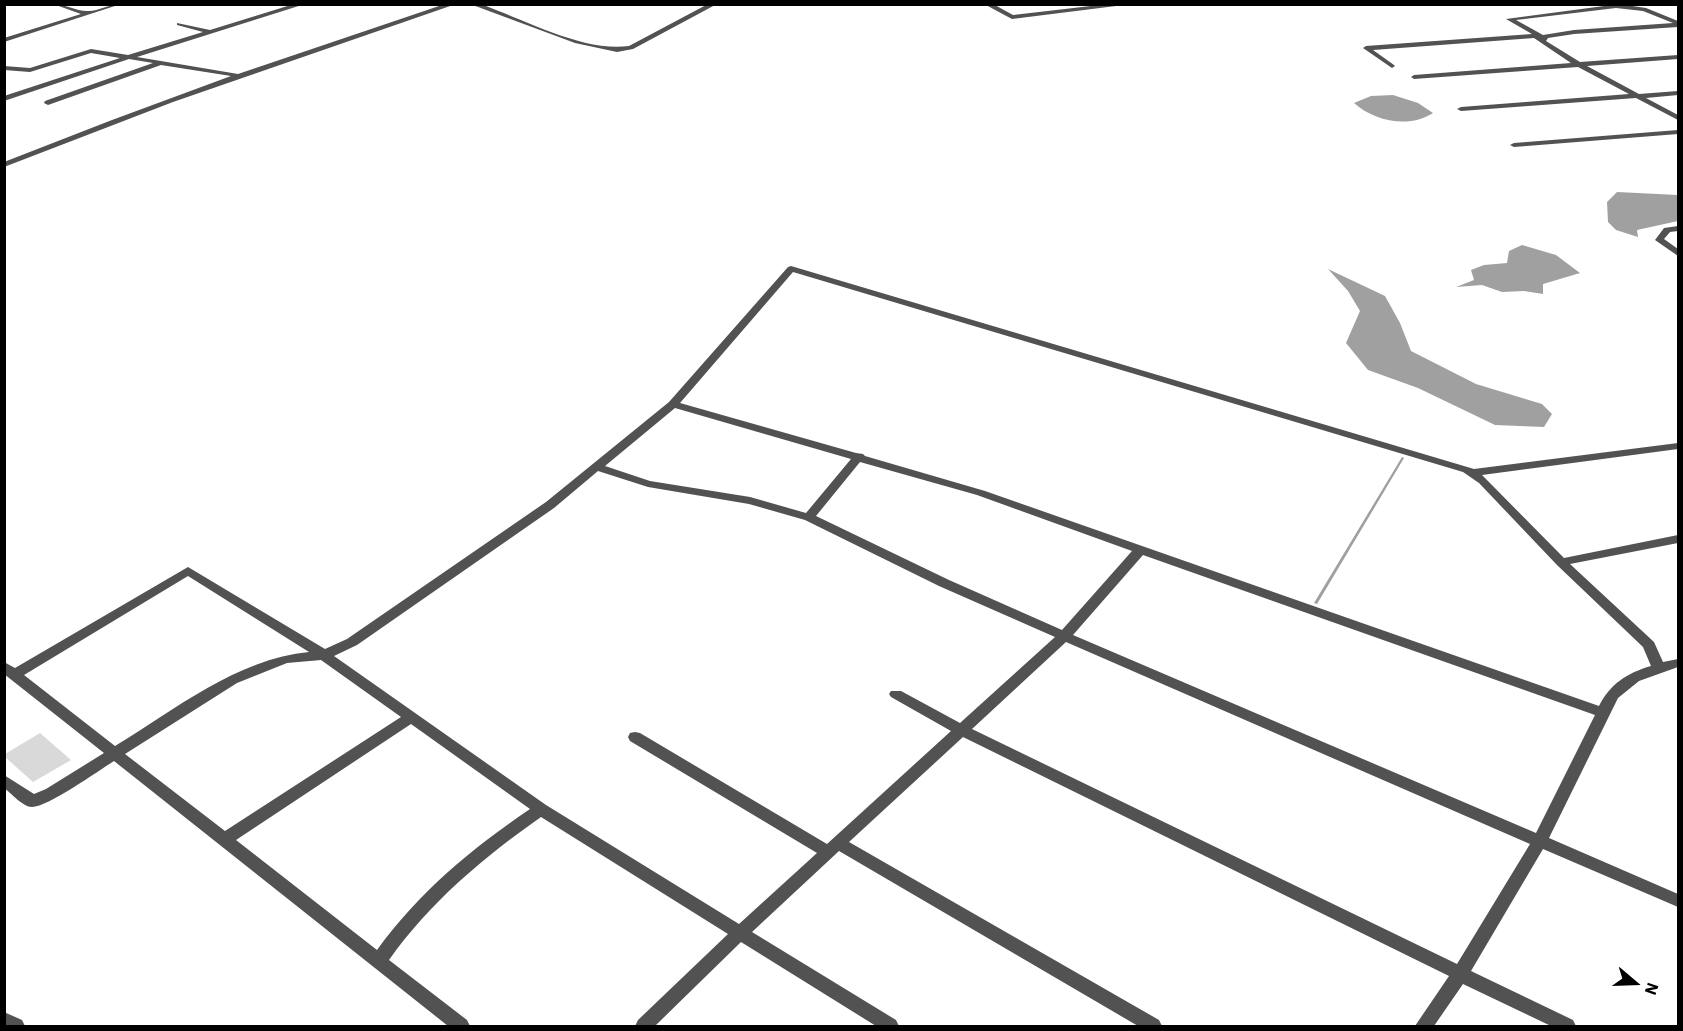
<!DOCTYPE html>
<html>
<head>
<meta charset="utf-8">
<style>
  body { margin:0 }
  #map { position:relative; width:1683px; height:1031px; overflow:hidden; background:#fff; font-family:"IBM Plex Sans",sans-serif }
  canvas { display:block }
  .frame { position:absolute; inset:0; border:6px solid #000; pointer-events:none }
  .north { position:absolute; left:1605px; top:953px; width:60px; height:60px; -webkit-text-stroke:4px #fff; paint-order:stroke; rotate:109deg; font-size:16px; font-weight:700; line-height:24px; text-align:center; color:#000 }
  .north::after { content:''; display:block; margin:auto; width:21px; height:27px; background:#000; clip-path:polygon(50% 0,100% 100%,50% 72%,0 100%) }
</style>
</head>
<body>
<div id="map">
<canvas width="1683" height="1031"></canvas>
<div class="frame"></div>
<div class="north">N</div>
</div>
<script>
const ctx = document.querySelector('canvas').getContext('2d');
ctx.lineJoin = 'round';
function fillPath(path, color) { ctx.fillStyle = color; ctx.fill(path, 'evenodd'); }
const green = new Path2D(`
  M40 733 71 760 33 782 5 757V754Z`);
const water = new Path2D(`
  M1393 95 1418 103 1433 113C1409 129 1374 121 1354 103L1371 96Z
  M1617 192 1678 195V221L1637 230 1638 237 1616 230 1608 222 1607 202Z
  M1522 245 1556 255 1580 273 1543 284V294L1524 291 1502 292 1482 285 1456 287 1474 280 1471 270 1484 265 1507 263 1509 251Z
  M1328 269 1385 296 1400 323 1411 351 1476 384 1542 404 1552 414 1544 427 1495 425 1418 388 1368 370 1346 343 1360 311 1348 291Z
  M1402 457 1404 458 1317 604 1314 603Z`);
const street = new Path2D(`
  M53 4C65 4 76 11 87 11 97 12 109 4 121 4L4 42V38L81 14Z
  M294 4H305L137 57 238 74 445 4H456L173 102 4 167V162L112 120 231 76 161 65 48 105 44 103 45 101 153 63 129 59 4 101V96L120 58 91 53 30 72 4 70V66L30 68 91 49 128 55 203 32 177 25V23L210 30Z
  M470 4H481L491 8C531 23 586 52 629 46L708 4H717L633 49 617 52 575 43Z
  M984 4H993L1013 15 1108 4H1132L1012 19Z
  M1619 4 1646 8 1678 21V27L1574 34 1548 38 1546 41 1580 62 1678 55V59L1587 66 1639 94 1678 91V95L1646 98 1678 115V120L1636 98 1461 111 1457 109 1461 107 1629 94 1578 67 1414 79 1411 77 1414 75 1571 63 1534 38 1373 50 1394 65 1395 66 1392 68 1363 48 1366 46 1532 34 1506 19ZM1616 8 1643 11 1673 23 1574 30 1543 35 1516 20Z
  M1678 130V134L1514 147 1510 145 1514 143Z
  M1678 226V231L1670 232 1664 239 1678 249V256L1655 240 1664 228Z
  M791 266 1474 469 1678 443V449L1482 475 1564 558 1678 535V543L1570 564 1654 642 1663 662 1678 659V667L1639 681 1618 698 1549 838 1678 894V907L1543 849 1471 971 1573 1020 1576 1026H1551L1463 984 1434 1026H1415L1449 976 963 737 849 842 1159 1020 1162 1026H1138L839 851 752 932 896 1020 899 1026H876L741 942 655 1026H635L638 1020 728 934 541 817C483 858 431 901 389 960L467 1020 470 1026H448L114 761C98 771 48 807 32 807 23 807 11 793 4 788V775L34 794 46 789 104 753 4 674V662L15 668 188 567 325 649 347 639 546 502 669 402 788 267ZM793 272 1463 472 1479 483 1557 565 1643 647 1651 666C1627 673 1610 684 1599 706L985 491 865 456 863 454 856 453 680 403ZM675 408 851 459 806 513 750 497 650 481 605 466ZM860 462 977 495 1132 551 1062 630 949 580 816 516ZM598 471 648 487 749 504 805 520 939 586 1055 637 960 723 901 691H891L889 694 891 697 951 731 827 844 640 733 635 732 630 733 628 737 630 741 817 853 739 924 546 805 334 656 357 645 554 508ZM1143 555 1595 715 1536 833 1073 635ZM188 576 309 652C237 659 176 709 115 746L24 675ZM1066 642 1530 844 1457 964 972 729ZM321 660 401 717 225 831 125 754 237 683 287 663ZM411 724 530 809C471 849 419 892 377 950L236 840Z
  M4 1012 22 1020 25 1026H4Z`);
fillPath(green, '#d9d9d9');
fillPath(water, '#a0a0a0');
fillPath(street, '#525252');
</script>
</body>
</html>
